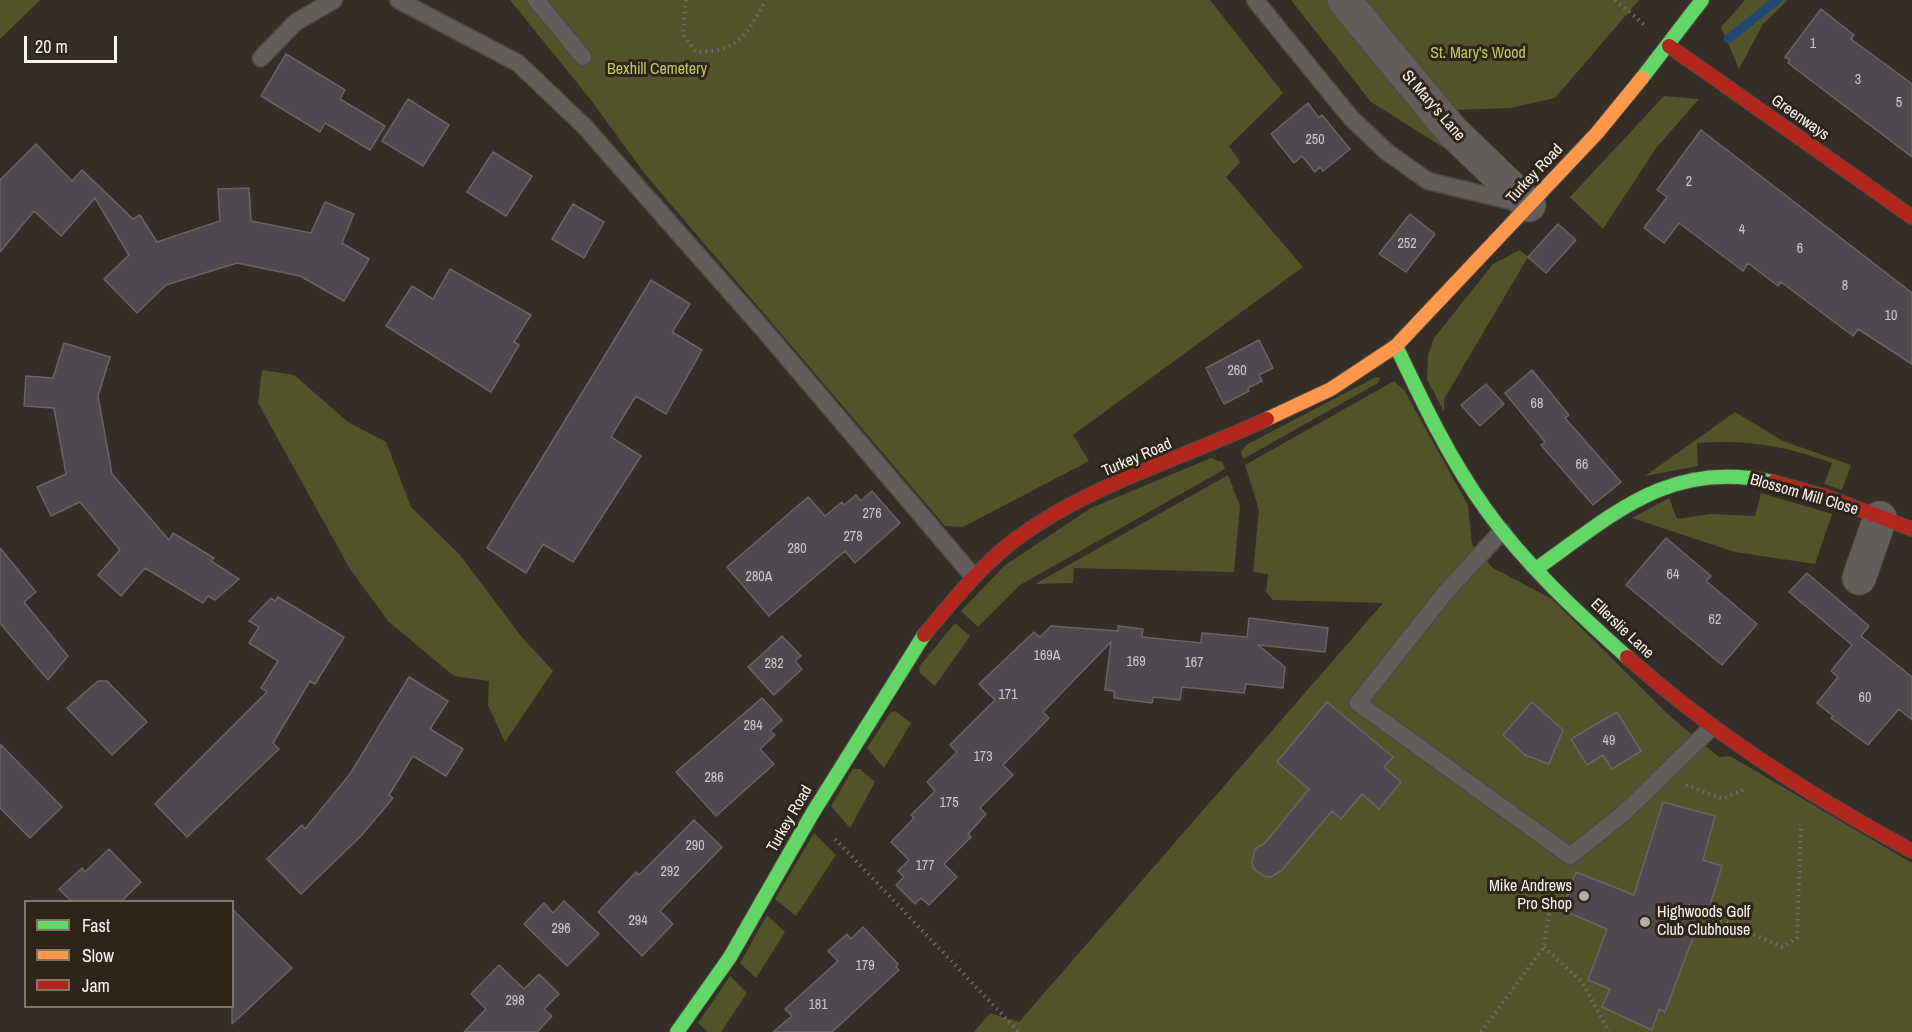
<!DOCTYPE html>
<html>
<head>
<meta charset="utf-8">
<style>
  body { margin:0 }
  #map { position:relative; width:1912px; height:1032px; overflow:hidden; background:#342e27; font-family:"Archivo Narrow",sans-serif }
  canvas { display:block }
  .legend { position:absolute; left:24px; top:900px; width:210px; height:108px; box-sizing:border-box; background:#2e2518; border:2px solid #80776c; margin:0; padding:8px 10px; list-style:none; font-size:18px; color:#faf3eb }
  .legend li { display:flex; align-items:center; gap:12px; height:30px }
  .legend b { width:30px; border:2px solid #80776c }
  .scale { position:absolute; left:24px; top:36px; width:93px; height:27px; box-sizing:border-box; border:3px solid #faf3eb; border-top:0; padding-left:8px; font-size:18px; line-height:21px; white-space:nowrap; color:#faf3eb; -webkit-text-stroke:4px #2e2518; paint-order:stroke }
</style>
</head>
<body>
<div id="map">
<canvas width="1912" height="1032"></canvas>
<ul class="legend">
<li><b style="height:8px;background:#63d668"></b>Fast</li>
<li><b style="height:8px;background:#ff974d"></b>Slow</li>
<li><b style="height:8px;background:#b3261e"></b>Jam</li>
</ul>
<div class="scale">20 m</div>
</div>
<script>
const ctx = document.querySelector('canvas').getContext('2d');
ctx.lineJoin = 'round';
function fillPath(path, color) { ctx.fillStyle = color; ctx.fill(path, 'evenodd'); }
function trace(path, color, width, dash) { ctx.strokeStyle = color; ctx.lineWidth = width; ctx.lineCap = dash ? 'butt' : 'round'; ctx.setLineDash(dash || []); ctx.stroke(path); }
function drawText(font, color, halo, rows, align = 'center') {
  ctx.font = font + ' "Archivo Narrow",sans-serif'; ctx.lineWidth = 6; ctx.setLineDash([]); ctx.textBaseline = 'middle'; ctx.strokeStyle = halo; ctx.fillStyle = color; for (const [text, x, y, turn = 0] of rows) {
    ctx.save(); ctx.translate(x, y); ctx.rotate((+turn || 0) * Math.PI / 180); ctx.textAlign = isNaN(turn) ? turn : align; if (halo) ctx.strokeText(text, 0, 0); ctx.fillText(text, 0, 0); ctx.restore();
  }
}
const green = new Path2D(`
  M0 0H40L0 39Z
  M510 0H1210L1283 93 1229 146 1240 162 1226 177 1303 267 1073 435 1089 461 963 527 945 526 645 174 591 100Z
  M1291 0H1326L1414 109 1438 131 1449 151 1371 102Z
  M1362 0H1639L1555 98 1510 108 1453 110Z
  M1745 0H1788L1763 24 1739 69 1721 27Z
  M1664 96 1699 99 1657 147 1603 229 1570 197Z
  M1520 250 1528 257 1444 399V412L1427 379 1428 356 1434 338 1493 264Z
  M262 370 294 375 348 422 386 442 411 507 460 555 521 636 553 671 505 742 488 705 489 681 454 676 388 621 350 569 258 403Z
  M1376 377 1380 378 1378 383 1243 459 1241 452 1246 445Z
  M1394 381 1404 390 1468 505 1472 545 1493 568 1552 599 1671 717 1719 757 1730 756 1912 863V1032H974L990 1013 1019 1022 1383 603 1273 600 1266 592 1268 574 1253 572 1259 510 1245 465Z
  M1735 412 1783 441 1851 465 1842 490 1824 484 1832 463C1788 446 1744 439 1697 443L1698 466 1645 476Z
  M1211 458 1222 462 1225 469 1020 585 978 627 961 611 1004 566 1091 508Z
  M1228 475 1240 506 1234 572 1074 568 1073 583 1035 584Z
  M1761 493 1832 514 1815 564 1735 552 1632 518 1669 498 1677 519 1710 514 1755 516Z
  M955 623 970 636 935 686 920 673 919 667Z
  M895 711 911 723 884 768 867 748 890 713Z
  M853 769H860L875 782 850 828 831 806Z
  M814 833 836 855 796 916 775 899Z
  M767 915 785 932 756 978 740 963Z
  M730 976 747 993 721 1032H708L698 1023Z`);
const stream = new Path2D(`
  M1728 39 1777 0`);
const building = new Path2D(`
  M1821 9 1854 35 1851 39 1912 84V157L1788 63 1790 60 1785 57Z
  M286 54 345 90 340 99 385 126 370 150 325 123 320 132 261 96Z
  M408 99 449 125 423 166 382 141Z
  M1308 103 1319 118 1322 115 1350 149 1323 171 1320 167 1315 172 1302 156 1294 163 1271 134Z
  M1701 130 1912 293V364L1858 329 1853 336 1781 282 1778 286 1748 263 1743 271 1679 223 1664 243 1644 228 1667 197 1657 190Z
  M36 144 72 181 82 170 133 219 140 215 157 242 220 221 218 189 249 188 251 221 311 233 325 202 354 214 342 243 369 259 344 301 300 276 237 263 166 285 137 313 104 279 129 255 95 198 61 236 34 211 0 252V180Z
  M493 152 532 176 506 216 467 192Z
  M573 204 604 222 584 258 552 239Z
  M1410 214 1435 234 1406 272 1379 254Z
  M1558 224 1576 240 1546 273 1528 257Z
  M450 269 531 315 514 342 519 345 491 392 386 326 412 286 433 299Z
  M651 280 690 304 672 332 702 350 666 414 636 396 623 417 611 437 641 456 573 562 543 544 526 573 487 548Z
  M1259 340 1273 368 1259 375 1262 381 1248 388 1249 391 1224 404 1206 368Z
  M64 343 110 357 98 396 112 474 169 540 173 533 214 558 211 561 239 579 215 600 208 596 203 603 145 568 121 596 98 575 120 550 80 502 51 516 37 487 66 474 54 408 24 406 26 376 53 378Z
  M1532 370 1569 415 1565 418 1621 482 1593 505 1541 445 1545 442 1505 393Z
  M1486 384 1504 404 1480 426 1461 405Z
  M872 491 900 523 855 563 845 551 769 616 727 567 808 497 825 516 842 502 844 505 856 495 861 501Z
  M1666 538 1711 576 1706 581 1757 624 1722 665 1626 585Z
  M0 548 36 592 24 602 68 656 48 680 0 623Z
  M1807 573 1869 626 1861 636 1912 677V720L1899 709 1868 745 1831 718 1833 716 1817 703 1838 677 1831 671 1852 645 1789 592Z
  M278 597 344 637 315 684 310 681 273 743 279 749 187 837 155 804 267 692 261 688 278 661 249 643 259 627 249 621 271 598 275 601Z
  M1249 618 1328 628 1325 652 1258 645 1285 667 1283 688 1246 684 1244 693 1182 687 1180 700 1153 697 1152 703 1114 698V691L1105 690 1111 642 1043 712 1049 718 1003 765 1013 775 980 808 986 814 968 834 971 837 944 864 957 877 929 905 921 898 915 904 896 885 904 877 898 871 909 860 891 842 914 818 911 815 935 791 927 782 957 752 950 745 995 700 979 684 1034 632 1040 637 1051 626 1118 631V626L1143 629 1142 637 1201 643 1202 633 1247 637Z
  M782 636 801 656 795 661 802 669 774 695 748 667Z
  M409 677 448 701 430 729 463 749 446 776 413 756 389 795 393 798 361 836 301 894 267 859 302 825 305 829 350 774Z
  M98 681H107L147 722 112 755 67 708Z
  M762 698 782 720 770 731 775 735 760 749 774 764 716 816 676 772Z
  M1327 702 1393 757 1384 767 1401 782 1379 809 1362 794 1341 819 1332 811 1282 870 1271 877 1264 876 1254 869 1252 862 1255 849 1265 843 1309 789 1277 762Z
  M1532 702 1563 730 1549 764 1525 755 1503 735Z
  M1617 712 1641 751 1612 769 1603 755 1587 765 1571 739Z
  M0 744 62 807 30 838 0 808Z
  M1663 802 1715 816 1703 860 1722 866 1709 909 1704 908 1665 1012 1659 1009 1652 1030 1602 1007 1610 989 1588 980 1607 929 1562 910 1576 872 1634 895Z
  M694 820 722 847 660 911 673 924 642 956 598 912 636 872 639 875Z
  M109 849 141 882 121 902H72L59 889 82 868 85 872Z
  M564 901 599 934 567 966 524 924 544 903 553 913Z
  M232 909 292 968 232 1024Z
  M863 927 898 964 896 967 899 970 832 1032H773L792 1016 785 1009 838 961 828 951 847 934 851 939Z
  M499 965 524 989 539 974 559 994 544 1009 552 1016 537 1032H464L486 1009 471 994Z`);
const path = new Path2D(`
  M686 0 683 35 696 52C739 52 747 34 766 0
  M1615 0 1646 26
  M1686 785 1723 799 1745 789
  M835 839 1019 1032
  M1688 905 1782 947 1797 938 1801 824
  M1544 947 1582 982 1609 1032
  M1481 1032 1544 947 1552 893 1560 875`);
const lane = new Path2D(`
  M398 0 518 63 585 127 763 329 973 576
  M536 0 583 57
  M1255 0 1351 118 1387 152 1428 181 1519 203
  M261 58 296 22 334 0
  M1502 531 1445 593 1358 703 1570 856 1624 813 1712 727`);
const street = new Path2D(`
  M1344 0 1452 131 1529 205
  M1859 578 1880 518`);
const fast = new Path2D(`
  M1642 78 1702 0
  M1396 346C1423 403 1450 460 1487 511 1526 565 1577 612 1627 657
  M1536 569C1614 514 1670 459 1773 482
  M677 1032 730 957 812 814 924 635`);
const slow = new Path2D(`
  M1267 419 1331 389 1396 346 1597 133 1642 78`);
const jam = new Path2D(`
  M1669 46 1912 217
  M1773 482 1824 496 1912 529
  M924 635C953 601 980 566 1016 539 1090 484 1184 458 1267 419
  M1627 657C1713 734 1810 796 1912 851`);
const markers = [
  [1584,896,6,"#b5aea6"],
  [1645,922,6,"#b5aea6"]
];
const numberNames = [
  ["1",1813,44],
  ["3",1858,80],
  ["5",1899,103],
  ["250",1315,140],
  ["2",1689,182],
  ["4",1742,230],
  ["252",1407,244],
  ["6",1800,249],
  ["8",1845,286],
  ["10",1891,316],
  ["260",1237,371],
  ["68",1537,404],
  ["66",1582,465],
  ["276",872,514],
  ["278",853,537],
  ["280",797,549],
  ["64",1673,575],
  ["280A",759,577],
  ["62",1715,620],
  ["169A",1047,656],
  ["169",1136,662],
  ["167",1194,663],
  ["282",774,664],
  ["171",1008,695],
  ["60",1865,698],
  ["284",753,726],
  ["49",1609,741],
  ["173",983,757],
  ["286",714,778],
  ["175",949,803],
  ["290",695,846],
  ["177",925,866],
  ["292",670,872],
  ["294",638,921],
  ["296",561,929],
  ["179",865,966],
  ["298",515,1001],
  ["181",818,1005]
];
const parkNames = [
  ["St. Mary's Wood",1478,54],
  ["Bexhill Cemetery",657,70]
];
const streetNames = [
  ["St Mary's Lane",1433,106,49],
  ["Greenways",1800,118,35],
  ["Turkey Road",1535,174,-47],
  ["Turkey Road",1137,458,-23],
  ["Blossom Mill Close",1804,495,16],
  ["Ellerslie Lane",1622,629,43],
  ["Turkey Road",790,819,-60]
];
const poiNames = [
  ["Mike Andrews",1572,887],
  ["Pro Shop",1572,905],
  ["Highwoods Golf",1657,913,"left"],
  ["Club Clubhouse",1657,931,"left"]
];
fillPath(green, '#515429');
trace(stream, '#204873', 9);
fillPath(building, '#4d494f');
trace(building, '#676464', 1.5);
trace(lane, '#4f4a43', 19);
trace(street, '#4f4a43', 35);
trace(fast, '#4f4a43', 16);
trace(slow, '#4f4a43', 16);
trace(jam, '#4f4a43', 16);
trace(path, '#6e6b68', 4, [1.5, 4.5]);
trace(lane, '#615e5c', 16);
trace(street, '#615e5c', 33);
trace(fast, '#63d668', 14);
trace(slow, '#ff974d', 14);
trace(jam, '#b3261e', 14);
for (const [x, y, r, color] of markers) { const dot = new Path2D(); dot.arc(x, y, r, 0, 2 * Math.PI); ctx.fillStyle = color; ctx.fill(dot); trace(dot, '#2e2518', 2); }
drawText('14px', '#cfc8c4', null, numberNames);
drawText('16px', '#c0c865', '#2e2518', parkNames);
drawText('16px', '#faf3eb', '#2e2518', streetNames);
drawText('16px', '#faf3eb', '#2e2518', poiNames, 'right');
</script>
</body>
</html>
